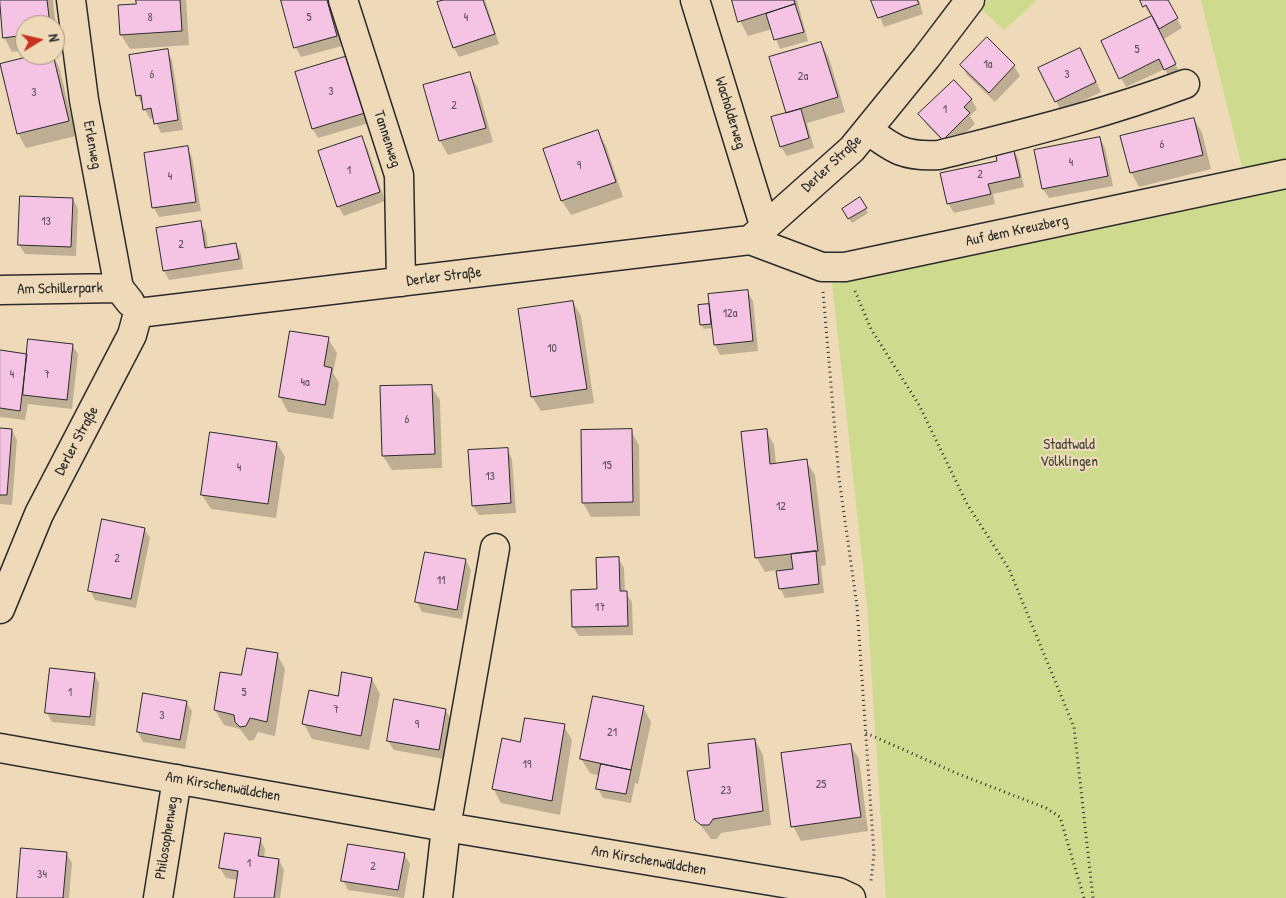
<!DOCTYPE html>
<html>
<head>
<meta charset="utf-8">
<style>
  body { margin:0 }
  #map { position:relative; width:1286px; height:898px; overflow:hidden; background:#eedab8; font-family:"Patrick Hand",sans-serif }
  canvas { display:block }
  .north { position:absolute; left:15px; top:15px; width:50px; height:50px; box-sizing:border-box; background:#eedab8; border:1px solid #a09480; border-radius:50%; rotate:81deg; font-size:14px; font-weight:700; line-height:20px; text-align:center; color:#2b2b2b }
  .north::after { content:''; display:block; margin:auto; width:18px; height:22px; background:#c8321e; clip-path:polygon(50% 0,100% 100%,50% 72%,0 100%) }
</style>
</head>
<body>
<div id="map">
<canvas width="1286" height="898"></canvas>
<div class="north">N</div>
</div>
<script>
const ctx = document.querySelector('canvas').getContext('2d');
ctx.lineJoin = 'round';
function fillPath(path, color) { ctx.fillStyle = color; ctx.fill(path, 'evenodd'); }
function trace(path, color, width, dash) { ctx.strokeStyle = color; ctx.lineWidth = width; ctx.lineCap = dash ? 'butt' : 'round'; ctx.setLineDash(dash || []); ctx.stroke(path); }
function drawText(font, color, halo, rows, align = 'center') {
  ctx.font = font + ' "Patrick Hand",sans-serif'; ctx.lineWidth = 4.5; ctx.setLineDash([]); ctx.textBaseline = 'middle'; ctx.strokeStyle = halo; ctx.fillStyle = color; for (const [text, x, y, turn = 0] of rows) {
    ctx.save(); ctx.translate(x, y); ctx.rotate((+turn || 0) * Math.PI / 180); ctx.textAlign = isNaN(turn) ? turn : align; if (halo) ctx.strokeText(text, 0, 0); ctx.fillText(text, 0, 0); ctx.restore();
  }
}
const green = new Path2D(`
  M988 0H1037L1004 30 981 9Z
  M1201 0H1286V898H886L867 605 832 282 1248 191Z`);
const shadow = new Path2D(`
  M0 0H53L58 47H55V25H25V50L12 52 4 37Z
  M137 0H186L189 45 130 49 121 35 137 5Z
  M282 0H329L342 46 301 57 296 48Z
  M448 0H485L499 44 459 57 454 48Z
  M733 0H797L808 41 780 49 772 29 748 36 740 21Z
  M873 0H919L923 14 884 27Z
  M1138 0H1166L1182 28 1164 39 1180 74 1170 79 1165 69 1126 87 1102 41 1154 17 1152 14 1150 15 1141 0Z
  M987 39 1014 66 1020 76 995 102 967 75 962 65Z
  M821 43 829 58 845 112 807 123 814 148 787 156 781 147 772 118 788 114Z
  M167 50 172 60 183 130 161 133 154 118 150 119 137 95Z
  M40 55H53L59 67 76 136 26 148 18 133Z
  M351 57 372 122 318 138 313 129Z
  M1085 59 1101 92 1061 111 1056 101Z
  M469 73 478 88 493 142 448 155 440 141 424 86Z
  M971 99 977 109 970 116 975 124 949 148 926 124 920 115Z
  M1194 119 1202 133 1211 169 1139 187 1131 172Z
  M597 131 606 146 623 197 571 215 562 201 545 150Z
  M361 137 367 147 385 201 344 216 338 206Z
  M1100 138 1105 148 1113 186 1049 198 1043 189 1035 151Z
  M187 148 192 157 201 211 159 217 154 208Z
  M1013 148 1018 158 1024 187 993 194 995 204 954 213 948 203Z
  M73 199 78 209 76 256 25 254 19 245Z
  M860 199 868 213 852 223 843 209Z
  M200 223 206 232 208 249 236 244 241 254 243 269 169 280 164 270Z
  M747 291 753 301 758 351 720 355 715 345 713 328 704 329 701 325 708 306 711 311Z
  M573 302 581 316 594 403 541 411 532 397Z
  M291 332 328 339 337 353 333 373 339 383 333 419 288 412 280 397Z
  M72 345 78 354 72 409 28 404 25 420 0 417V352L28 356Z
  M431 386 440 400 442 468 392 470 383 456Z
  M0 429 12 430 17 440 12 505 0 504Z
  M766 430 774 445 776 464 806 461 815 475 826 565 821 566 824 593 785 598 780 588 777 570 765 572 756 557Z
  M631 431 639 445 640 516 591 517 583 503Z
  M277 443 285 457 276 518 211 509 202 495Z
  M507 449 512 459 516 513 479 515 473 506Z
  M144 529 150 538 136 608 95 600 90 590Z
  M618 558 624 568 625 592 632 602 633 635 579 636 573 627Z
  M466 561 471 570 462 619 422 612 417 602Z
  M277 654 285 669 275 736 258 732 254 740 249 741 240 729 224 725 215 710 242 676Z
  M94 674 99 683 95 726 52 722 47 713Z
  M372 679 380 694 369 750 312 739 304 724 339 697Z
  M186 702 192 711 185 749 143 742 138 732Z
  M643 707 651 722 638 784 635 783 631 803 603 798 598 788 600 776 590 773 581 759Z
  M445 710 451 719 444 759 394 750 388 741Z
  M564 726 572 740 560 815 501 803 493 788 521 743Z
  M755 740 763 755 771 825 721 833 717 839H711L696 819 712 769Z
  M850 745 859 759 868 831 801 841 793 826Z
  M260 839 265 849 264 858 279 860 284 870 280 898H235L238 880 226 878 220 868Z
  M66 853 72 863 69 898H18Z
  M404 854 410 864 404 898 348 890 343 880Z`);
const building = new Path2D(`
  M0 0H47L50 25H25V35L3 38Z
  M136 0H180L182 31 120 35 118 5 136 4Z
  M281 0H327L337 36 294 48Z
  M444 0H483L495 34 453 48 437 2Z
  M732 0H794L795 4 738 22Z
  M871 0H917L919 4 878 18Z
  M1140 0H1168L1178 18 1159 29 1146 5 1143 7Z
  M795 4 804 32 774 40 766 14Z
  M1152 16 1176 64 1164 70 1159 59 1119 79 1101 41Z
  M987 37 1015 65 989 93 960 65Z
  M821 42 838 97 786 113 769 57Z
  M1080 48 1096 82 1055 102 1038 68Z
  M168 49 178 120 154 124 151 108 143 110 141 95 136 96 129 55Z
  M35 55H53L69 121 17 134 0 64Z
  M351 55 368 112 312 129 295 72Z
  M470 72 486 128 439 141 423 85Z
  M954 80 972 99 964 107 970 113 943 140 918 114Z
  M801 109 809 138 780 147 771 117Z
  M1194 118 1203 155 1130 173 1120 136Z
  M598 130 616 182 561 201 543 149Z
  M362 136 380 192 337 207 318 151Z
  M1100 137 1108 176 1042 189 1034 150Z
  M188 146 196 202 152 208 144 153Z
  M1013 147 1020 177 988 184 991 194 947 204 940 173 997 161 995 151Z
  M20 196 73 198 71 247 18 245Z
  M860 197 867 208 848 219 842 209Z
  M201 221 205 248 236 243 239 259 163 271 156 228Z
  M748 290 753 341 714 345 708 294Z
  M573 301 587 389 531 397 518 309Z
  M709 304 711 324 700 325 698 305Z
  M290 331 329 337 324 366 332 368 325 405 279 397Z
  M28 339 73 344 67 400 23 395Z
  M0 350 27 354 20 411 0 408Z
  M432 385 435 454 382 456 380 386Z
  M0 428 12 429 7 495H0Z
  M632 429 633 502 582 503 581 430Z
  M767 429 770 464 807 459 818 551 755 558 741 432Z
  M210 432 277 442 268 504 201 495Z
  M508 448 511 503 472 506 468 450Z
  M102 519 145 528 131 599 88 591Z
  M816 551 819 584 779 589 776 571 793 569 791 554Z
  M425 552 466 559 457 610 415 602Z
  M619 557 620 591H627L628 626 572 627 571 590 597 589 596 558Z
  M247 648 278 653 267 722 250 718 246 726 240 727 235 722 234 715 214 710 220 672 241 675Z
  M50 668 95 673 90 717 45 713Z
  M342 672 372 678 361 736 302 724 309 690 338 696Z
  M143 693 187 701 180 740 137 732Z
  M593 696 644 706 631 770 580 759Z
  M394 699 446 709 439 750 387 741Z
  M525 718 565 724 552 801 492 789 502 738 520 742Z
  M755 739 763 811 713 819 709 825H701L695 820 687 771 710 768 708 744Z
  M851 744 861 817 791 827 781 753Z
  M601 764 631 770 626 794 596 789Z
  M225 833 261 838 258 856 279 859 274 898H234L238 871 219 868Z
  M348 844 405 853 398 890 341 881Z
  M21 848 67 852 63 898H17Z`);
const path = new Path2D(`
  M855 291 871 329 919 405 967 504 1009 569 1074 727 1093 898
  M823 292 839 478 857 606 874 854 871 881
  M866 733 956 773 1046 808 1060 817 1084 898`);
const minor = new Path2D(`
  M71 0 84 100 119 288
  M343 0 399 175 401 282
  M695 0 764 225
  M868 130C894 150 905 157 939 155 1022 134 1105 114 1185 84
  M750 240 822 267H845L1286 174
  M0 290 119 288 130 302
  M0 609 39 514 132 335 138 313 750 240 852 149 926 58 970 0
  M0 748 446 827 838 892 851 898
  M158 898 177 779
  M438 898 446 827 495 548`);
const numberNames = [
  ["8",150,18],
  ["5",309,18],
  ["4",466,18],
  ["5",1137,50],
  ["1a",988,65],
  ["6",152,75],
  ["3",1067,75],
  ["2a",803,77],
  ["3",331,92],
  ["3",34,93],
  ["2",454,106],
  ["1",945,110],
  ["6",1162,145],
  ["4",1071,163],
  ["9",579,166],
  ["1",349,171],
  ["2",980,175],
  ["4",170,177],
  ["13",46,222],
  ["2",181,245],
  ["12a",730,314],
  ["10",552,349],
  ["4",12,375],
  ["7",47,375],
  ["4a",305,383],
  ["6",407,420],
  ["15",607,466],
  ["4",239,468],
  ["13",490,477],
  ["12",781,507],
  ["2",117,559],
  ["11",441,581],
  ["17",600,608],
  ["1",70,693],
  ["5",244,693],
  ["7",336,710],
  ["3",162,716],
  ["9",417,725],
  ["21",612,733],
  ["19",527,765],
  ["25",821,785],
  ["23",726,791],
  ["1",249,864],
  ["2",373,867],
  ["34",42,875]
];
const streetNames = [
  ["Wacholderweg",730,113,73],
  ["Tannenweg",387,139,72],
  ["Erlenweg",92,145,80],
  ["Derler Straße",832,164,-43],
  ["Auf dem Kreuzberg",1017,231,-12],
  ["Derler Straße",444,277,-7],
  ["Am Schillerpark",60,289,-1],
  ["Derler Straße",77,441,-62],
  ["Am Kirschenwäldchen",223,787,10],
  ["Philosophenweg",167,838,-81],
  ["Am Kirschenwäldchen",649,861,10]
];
const parkNames = [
  ["Stadtwald",1069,445],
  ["Völklingen",1069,462]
];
fillPath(green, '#ceda8d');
fillPath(shadow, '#0003');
fillPath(building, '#f5c4e4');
trace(building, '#2b2b2b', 1);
trace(minor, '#2b2b2b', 31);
trace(path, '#2b2b2b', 3, [1, 4]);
trace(minor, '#eedab8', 28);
drawText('12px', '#5e5159', null, numberNames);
drawText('15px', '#2b2b2b', '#eedab8', streetNames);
drawText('15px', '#43453a', '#eedab8', parkNames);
</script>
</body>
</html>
